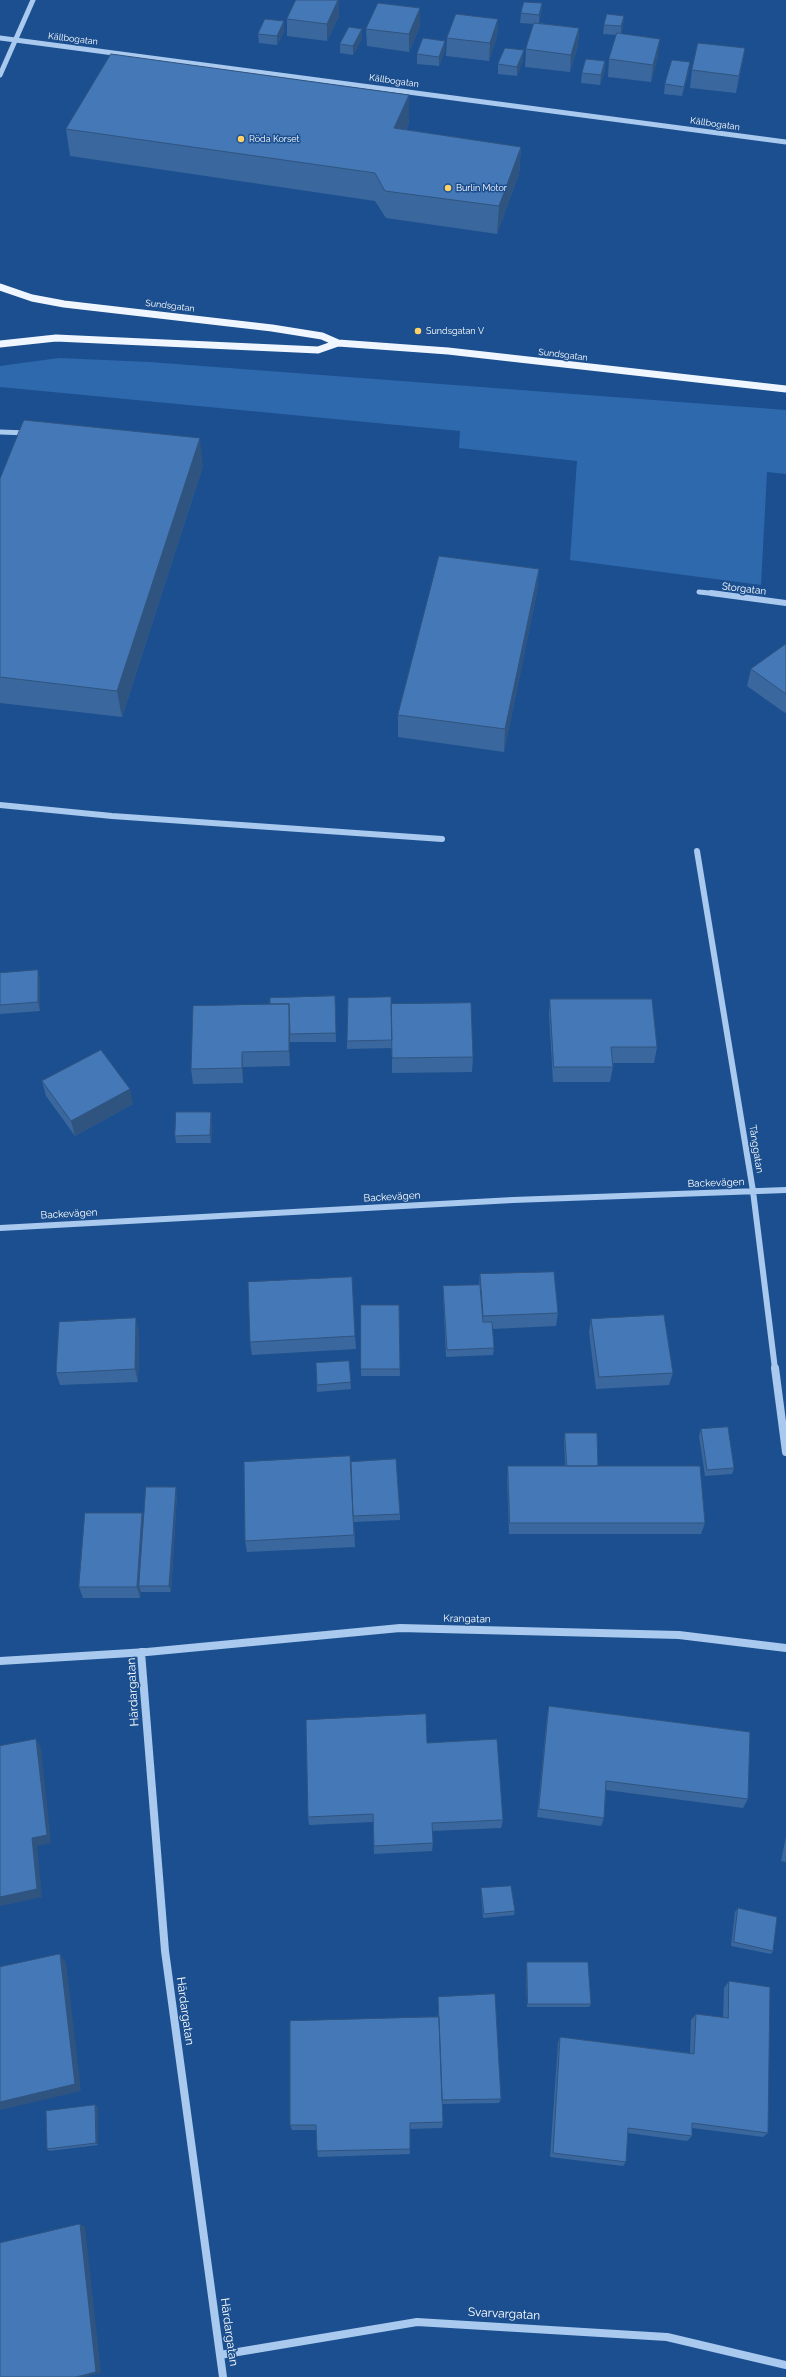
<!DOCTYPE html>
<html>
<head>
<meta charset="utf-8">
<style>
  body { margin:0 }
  canvas { display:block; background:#1b4f8f }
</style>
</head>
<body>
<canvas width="786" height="2377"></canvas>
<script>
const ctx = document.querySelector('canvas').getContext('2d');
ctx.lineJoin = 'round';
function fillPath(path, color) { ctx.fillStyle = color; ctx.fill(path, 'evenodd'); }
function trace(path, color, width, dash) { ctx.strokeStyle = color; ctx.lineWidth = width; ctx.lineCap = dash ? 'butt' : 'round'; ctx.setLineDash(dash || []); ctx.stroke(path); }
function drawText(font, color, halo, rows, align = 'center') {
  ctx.font = font + ' Raleway,sans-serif'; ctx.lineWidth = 3; ctx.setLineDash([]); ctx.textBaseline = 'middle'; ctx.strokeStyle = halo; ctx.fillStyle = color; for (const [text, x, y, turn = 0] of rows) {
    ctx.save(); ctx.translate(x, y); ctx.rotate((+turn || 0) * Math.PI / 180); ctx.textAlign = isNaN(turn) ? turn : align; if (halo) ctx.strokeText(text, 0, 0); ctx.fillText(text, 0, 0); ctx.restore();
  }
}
const green = new Path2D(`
  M59 358 149 362 786 410V474L767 472 761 585 570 560 577 461 459 448 460 431 0 387V366Z`);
const minorFar2 = new Path2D(`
  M0 38 786 142
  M0 75 33 0
  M0 432 28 433
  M699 592 719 594`);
const minorFar1 = new Path2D(`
  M711 593 786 603
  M0 805 112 816 442 839
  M697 851 753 1191 775 1369
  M0 1228 513 1200 786 1190`);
const minor = new Path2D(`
  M775 1368 786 1452
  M145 1652H141L165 1951 223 2377
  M0 1661 147 1652 400 1628 679 1635 786 1648
  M220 2355 417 2322 667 2337 786 2365`);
const major = new Path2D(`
  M0 287 32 298 64 304 272 328 322 336 338 343
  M0 344 56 338 318 350 338 343 448 351 786 389`);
const wall = new Path2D(`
  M296 0H339V16L327 41 287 36V19Z
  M542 3 541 13 539 23 579 28 578 45 570 72 525 67 526 49 534 24 520 23 521 13Z
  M420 8V26L409 52 367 46 366 29Z
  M624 16 623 25 621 34 658 56 651 82 608 77 609 59 617 35 603 34 604 25Z
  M498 19 497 36 489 61 446 56 447 38Z
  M362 29V38L353 55 340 53V44Z
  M284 31 277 45 259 43 258 34Z
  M445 41V50L439 66 417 64V54Z
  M745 48 742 65 736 93 690 88 692 70Z
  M523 60 517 76 498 74V64Z
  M605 70 600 85 581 83 582 73Z
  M689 71 682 96 664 94 665 84Z
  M409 95V123L406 130 521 147 519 174 497 234 386 218 375 201 70 156 66 129Z
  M203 466 122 717 0 703V479Z
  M539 569 537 592 504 752 398 737V715Z
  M786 644V712L785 713 747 686 751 669Z
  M0 973 40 979V1011L0 1014Z
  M335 996 336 1042H290V1066L243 1067V1083L193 1084 191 1069 270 1004Z
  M550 999 657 1047 654 1063H612L613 1067 610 1082H553L549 1014Z
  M391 1004 473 1057 472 1072 392 1073V1046V1048L347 1049V1041Z
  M42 1081 133 1104 75 1136 46 1096Z
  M211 1112 212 1119 211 1143H176L175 1136Z
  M480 1274 558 1313 556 1326 492 1329 494 1348 493 1355 446 1357 443 1294V1286L479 1285Z
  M399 1305 400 1376H361V1369Z
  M591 1319 673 1373 669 1385 596 1389 589 1332Z
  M139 1332 138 1382 60 1385 56 1373Z
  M355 1336 356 1349 252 1355 250 1342Z
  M349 1361 351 1389 317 1392 316 1363Z
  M701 1429 734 1468 732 1474 705 1476 699 1436Z
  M565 1433 598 1466 705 1523 701 1534H509L507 1478 508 1466H565L564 1440Z
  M351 1462 400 1514V1520L354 1522 355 1547 247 1552 245 1541Z
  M177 1493 171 1592H141L140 1598H83L79 1587 142 1513 144 1519Z
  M549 1706 748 1799 743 1808 606 1790 604 1818 601 1826 537 1817 547 1716Z
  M427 1743 503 1820 501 1828 432 1831 433 1843 432 1851 374 1854 373 1822 309 1825 308 1817Z
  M786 1836V1862L781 1861Z
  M481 1888 515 1911 514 1915 483 1918 481 1892Z
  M738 1908 773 1951 771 1954 731 1946 735 1912Z
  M527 1962 591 2004 589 2007H527L526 1966Z
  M729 1981 768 2133 763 2137 692 2128V2136L687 2141 628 2133 626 2162 623 2166 550 2157 558 2043 560 2037 690 2053 691 2020 696 2014 723 2018 724 1988Z
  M438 1997 501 2099 499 2103 442 2104 443 2122 442 2128 410 2129V2154L318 2157 317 2151 316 2130H292L290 2125 438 2017Z
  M95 2105 98 2108V2145L49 2151 47 2149Z`);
const shadedWall = new Path2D(`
  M338 0H339V16L327 41V24Z
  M542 3 541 13 539 24V15Z
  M420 8V26L409 52V34Z
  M624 16 623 25 621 36V26Z
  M498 19 497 36 489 61 490 43Z
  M284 21V31L277 45V36Z
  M579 28 578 45 570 72 571 55Z
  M362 29V38L353 55V46Z
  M660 39 658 56 651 82 653 65Z
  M445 41V50L439 66V57Z
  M745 48 742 65 736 93 739 76Z
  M524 50 523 60 517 76V67Z
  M605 61V70L600 85 601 75Z
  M690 62 689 71 682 96 684 87Z
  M409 95V123L394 156V128Z
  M521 147 519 174 497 234 499 206Z
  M200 438 203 466 122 717 117 691Z
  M539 569 537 592 504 752 505 729Z
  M38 970 40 979V1011L38 1002Z
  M289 1004 290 1034V1066L289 1051Z
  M242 1052 243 1067V1083L242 1068Z
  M130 1089 133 1104 75 1136 71 1121Z
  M211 1112 212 1119 211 1143 210 1135Z
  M136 1318 139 1332 138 1382 135 1369Z
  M176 1487 177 1493 171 1592 169 1586Z
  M142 1513 145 1525 139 1586 141 1592 140 1598 137 1587Z
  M36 1739 41 1748 51 1843 37 1846 42 1897 0 1906V1897Z
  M60 1954 66 1963 81 2091 0 2110V2102Z
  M95 2105 98 2108V2145L96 2143Z
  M80 2224 85 2227 101 2373 84 2377H76Z`);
const building = new Path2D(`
  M296 0H338L327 24 287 19Z
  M524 2 542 3 539 15 521 13Z
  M378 3 420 8 409 34 366 29Z
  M456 14 498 19 490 43 447 38Z
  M607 14 624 16 621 26 604 25Z
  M265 19 284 21 277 36 258 34Z
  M534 23 579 28 571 55 526 49Z
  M349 27 362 29 353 46 340 44Z
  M617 33 660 39 653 65 609 59Z
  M423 38 445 41 439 57 417 54Z
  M698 43 745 48 739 76 692 70Z
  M505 48 524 50 517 67 498 64Z
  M111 54 409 95 394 128 521 147 499 206 385 191 375 173 66 129Z
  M586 59 605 61 601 75 582 73Z
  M672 60 690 62 684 87 665 84Z
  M24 420 200 438 117 691 0 677V479Z
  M439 556 539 569 505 729 398 715Z
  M786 644V694L751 669Z
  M38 970V1002L0 1005V973Z
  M335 996 336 1033 290 1034 289 1004H270V998Z
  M391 997 392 1040 347 1041 348 998Z
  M550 999H652L657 1047H611L613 1067H554Z
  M471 1003 473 1057 392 1058 391 1004Z
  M289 1004V1051L242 1052V1068L191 1069 193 1006Z
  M101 1050 130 1089 71 1121 42 1081Z
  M176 1112H211L210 1135 175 1136Z
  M554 1272 558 1313 483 1316 480 1274Z
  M352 1277 355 1336 250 1342 248 1282Z
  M480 1285 483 1322H492L494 1348 447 1350 443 1286Z
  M361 1305H399L400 1369H361Z
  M664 1315 673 1373 599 1377 591 1319Z
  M136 1318 135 1369 56 1373 59 1322Z
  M349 1361 351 1382 317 1385 316 1363Z
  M728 1427 734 1468 707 1470 701 1429Z
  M565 1433H597L598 1466H567Z
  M350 1456 354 1535 245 1541 244 1462Z
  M396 1459 400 1514 353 1516 351 1462Z
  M508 1466H700L705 1523H510Z
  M146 1487H176L169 1586H139Z
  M85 1513H142L137 1587H79Z
  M549 1706 750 1732 748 1799 606 1781 604 1818 539 1809Z
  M426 1714 427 1743 497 1739 503 1820 432 1823 433 1843 374 1846 373 1814 308 1817 306 1720Z
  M36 1739 47 1835 32 1838 37 1889 0 1897V1746Z
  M511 1886 515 1911 484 1914 481 1888Z
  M738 1908 777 1917 773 1951 734 1942Z
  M60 1954 75 2084 0 2102V1967Z
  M527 1962H588L591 2004H528Z
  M729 1981 770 1987 768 2133 692 2123V2136L628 2128 626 2162 553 2153 560 2037 694 2054 696 2014 728 2018Z
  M495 1994 501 2099 442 2100 438 1997Z
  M439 2017 443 2122 410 2123V2149L317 2151 316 2125H290V2021Z
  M95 2105 96 2143 47 2149 46 2111Z
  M80 2224 96 2372 76 2377H0V2243Z`);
const markers = [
  [241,139,4,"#ffd166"],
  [448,188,4,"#ffd166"],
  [418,331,4,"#ffd166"]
];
const farStreetnames = [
  ["Källbogatan",73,39,7],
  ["Källbogatan",394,81,8],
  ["Källbogatan",715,124,8],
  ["Sundsgatan",170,306,7],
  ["Sundsgatan",563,355,7]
];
const farPoinames = [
  ["Röda Korset",249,139],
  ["Burlin Motor",456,188],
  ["Sundsgatan V",426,331]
];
const streetNames = [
  ["Storgatan",744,589,7],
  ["Tånggatan",756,1149,81],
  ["Backevägen",716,1183,-2],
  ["Backevägen",392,1197,-3],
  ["Backevägen",69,1214,-3],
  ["Krangatan",467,1619,1]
];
const nearStreetnames = [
  ["Härdargatan",133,1692,-93],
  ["Härdargatan",185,2011,82],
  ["Svarvargatan",504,2314,3],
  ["Härdargatan",229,2332,82]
];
fillPath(green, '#2e69ad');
trace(minorFar2, '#a9c9ee', 5);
trace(minorFar1, '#a9c9ee', 6);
trace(minor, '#a9c9ee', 8);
trace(major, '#f0f6ff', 7);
fillPath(wall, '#3a679d');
fillPath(shadedWall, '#305480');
fillPath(building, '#4478b7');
trace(building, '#305480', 1);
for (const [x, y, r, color] of markers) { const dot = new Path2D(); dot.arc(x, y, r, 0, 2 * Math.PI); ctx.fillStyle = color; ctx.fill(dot); trace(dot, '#1b4f8f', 1.5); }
drawText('9px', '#fff', '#1b4f8f', farStreetnames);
drawText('9px', '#fff', '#1b4f8f', farPoinames, 'left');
drawText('10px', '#fff', '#1b4f8f', streetNames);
drawText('12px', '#fff', '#1b4f8f', nearStreetnames);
</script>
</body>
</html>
